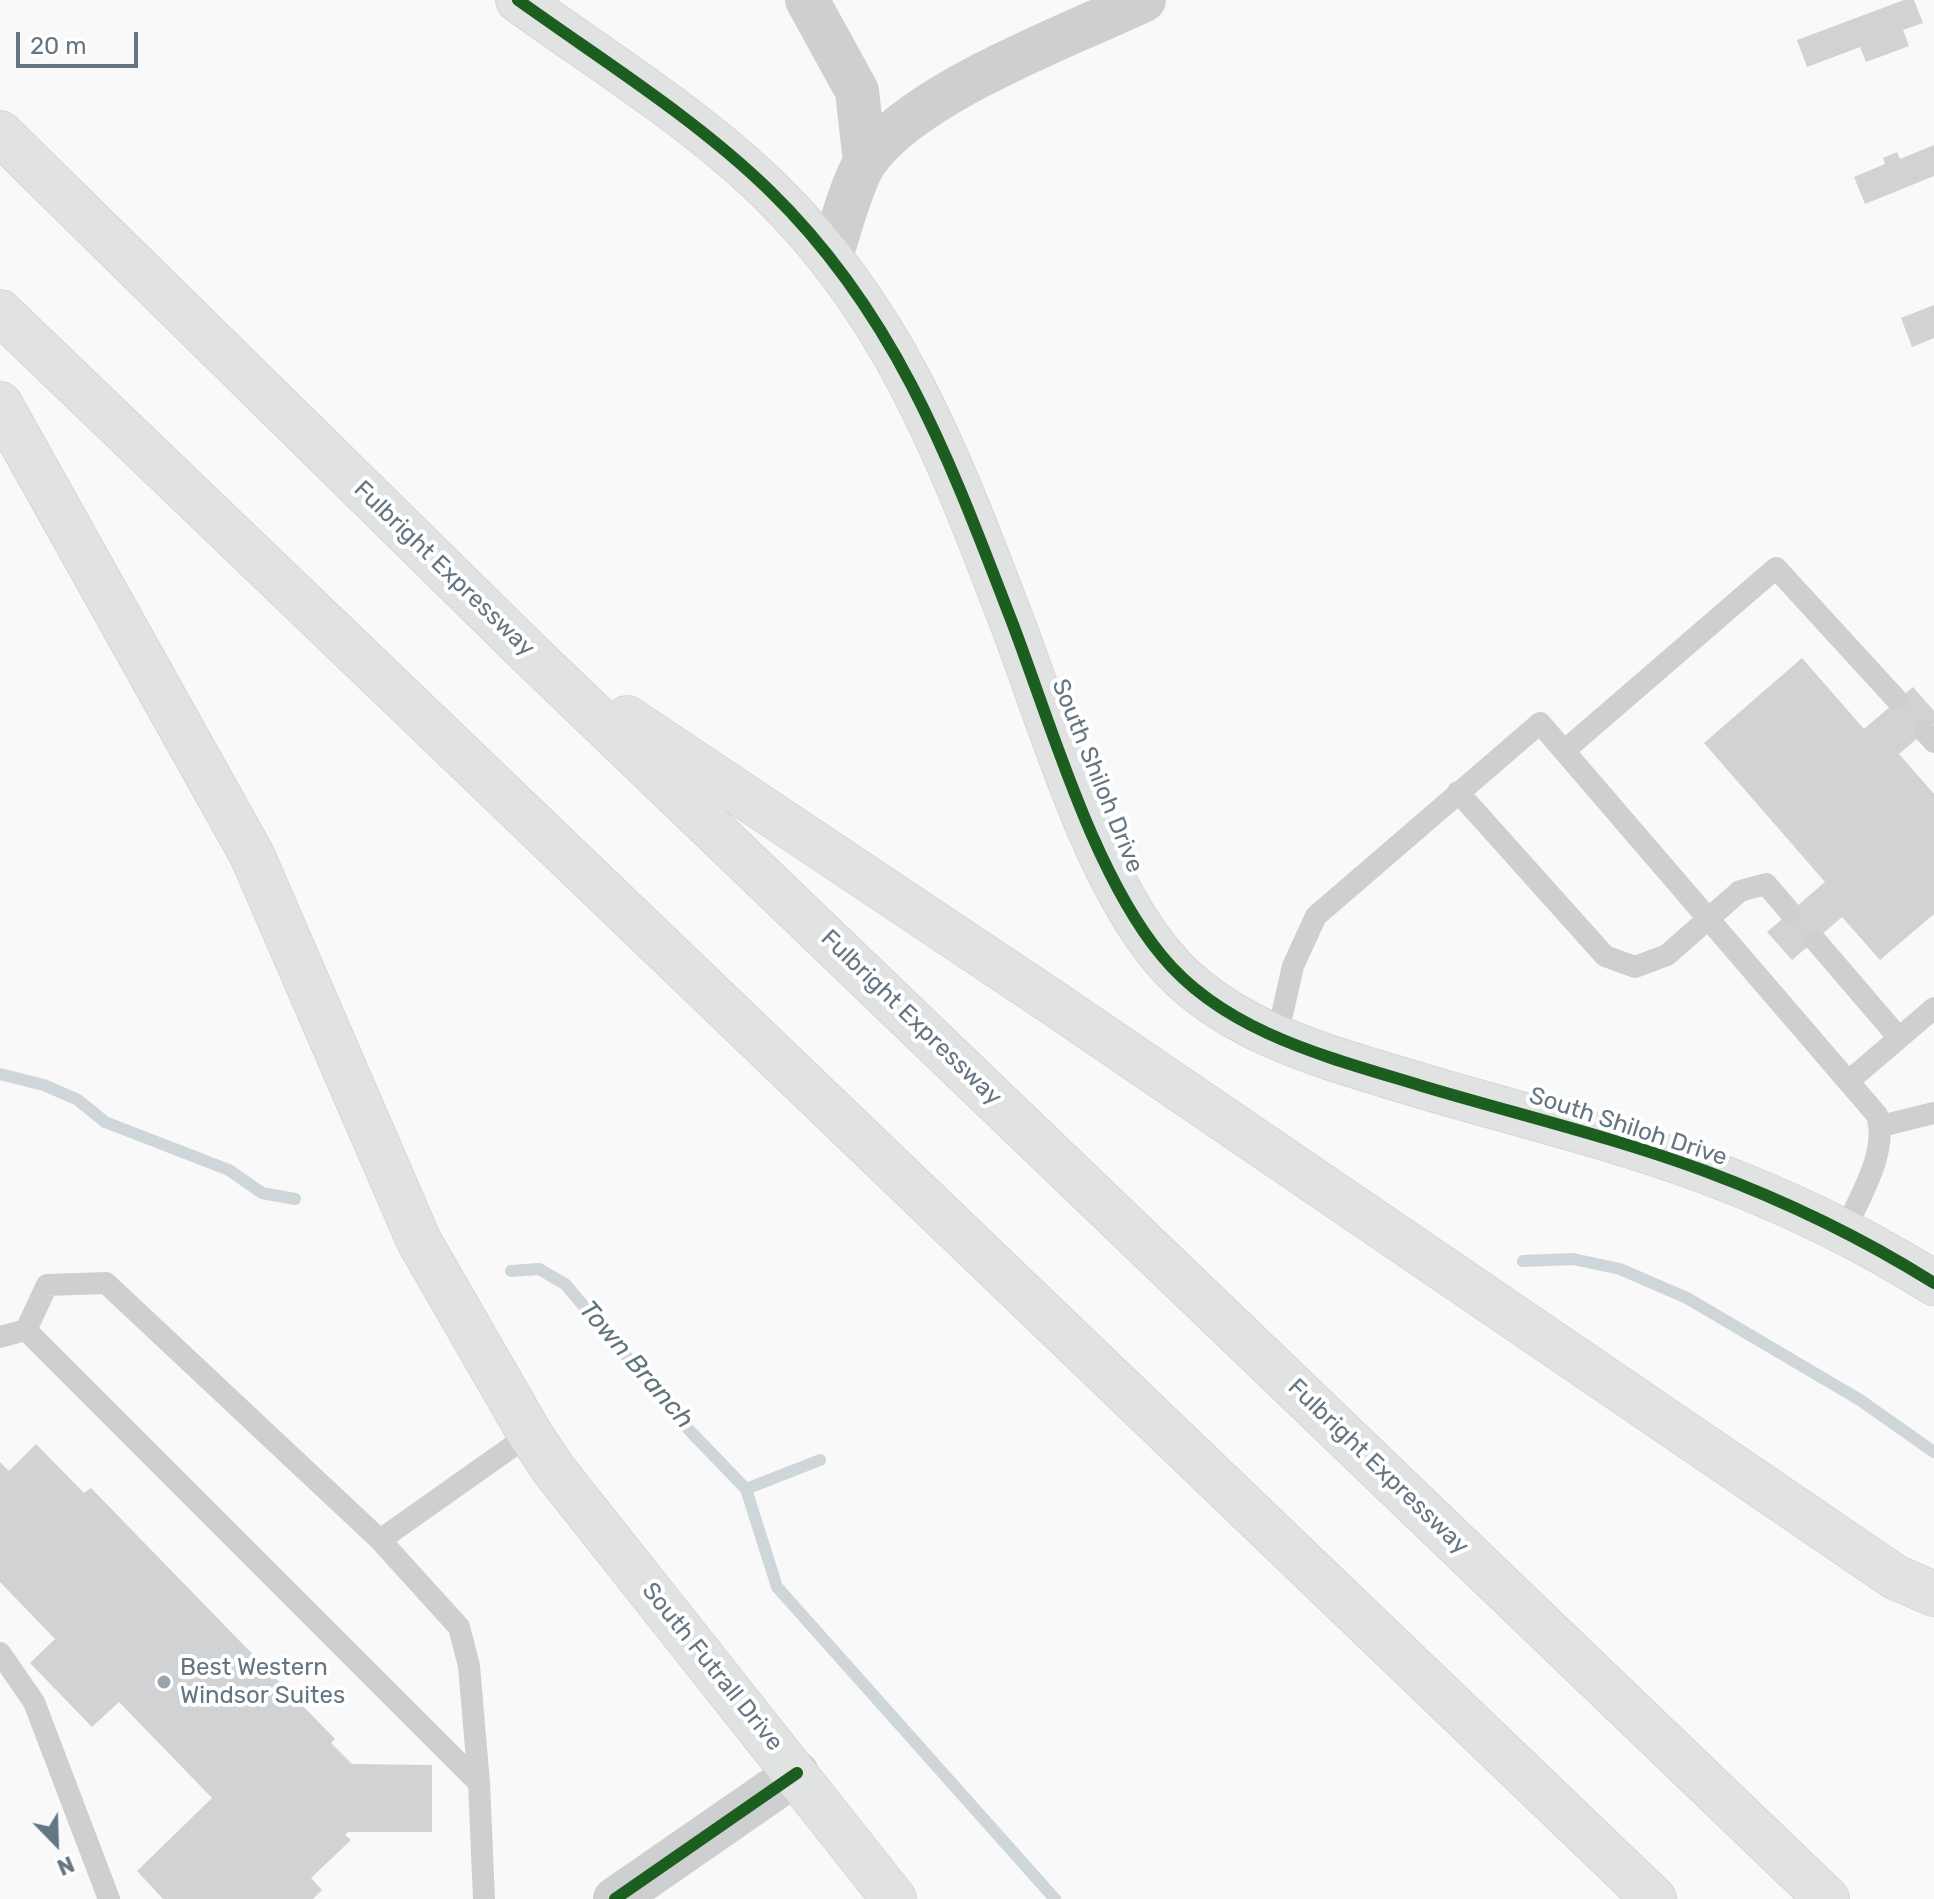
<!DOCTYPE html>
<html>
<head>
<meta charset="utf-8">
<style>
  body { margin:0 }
  #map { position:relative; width:1934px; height:1899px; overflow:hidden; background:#f9f9f9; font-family:Rubik,sans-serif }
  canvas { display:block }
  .north { position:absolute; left:16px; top:1803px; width:80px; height:80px; -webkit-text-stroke:6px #fff; paint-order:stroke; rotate:157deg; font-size:22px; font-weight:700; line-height:32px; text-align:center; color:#657683 }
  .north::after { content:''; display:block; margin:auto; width:28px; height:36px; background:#657683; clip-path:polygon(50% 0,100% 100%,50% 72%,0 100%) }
  .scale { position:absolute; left:16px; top:32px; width:122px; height:36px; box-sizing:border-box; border:4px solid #657683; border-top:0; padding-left:10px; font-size:24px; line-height:28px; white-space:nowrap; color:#657683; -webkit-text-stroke:6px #fff; paint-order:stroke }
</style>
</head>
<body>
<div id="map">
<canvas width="1934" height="1899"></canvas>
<div class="north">N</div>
<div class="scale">20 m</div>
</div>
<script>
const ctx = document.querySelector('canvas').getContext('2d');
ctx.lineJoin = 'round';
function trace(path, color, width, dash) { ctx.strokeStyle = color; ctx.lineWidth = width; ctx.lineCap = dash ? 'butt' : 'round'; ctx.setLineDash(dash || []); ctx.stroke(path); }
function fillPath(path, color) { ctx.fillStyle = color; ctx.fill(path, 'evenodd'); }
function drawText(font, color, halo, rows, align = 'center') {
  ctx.font = font + ' Rubik,sans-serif'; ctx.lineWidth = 8; ctx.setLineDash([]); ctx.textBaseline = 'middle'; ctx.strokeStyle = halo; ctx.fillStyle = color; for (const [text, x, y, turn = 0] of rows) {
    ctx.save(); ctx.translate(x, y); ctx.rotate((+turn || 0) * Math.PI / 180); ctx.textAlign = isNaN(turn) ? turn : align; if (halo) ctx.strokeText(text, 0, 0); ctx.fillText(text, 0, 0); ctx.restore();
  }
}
const stream = new Path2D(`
  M0 1074 44 1085 78 1100 105 1122 229 1170 262 1193 295 1199
  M1523 1261 1573 1259 1620 1269 1687 1298 1860 1400 1934 1452
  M511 1271 539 1269 565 1284 690 1431 746 1489 777 1587 1055 1899
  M746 1489 820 1460`);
const building = new Path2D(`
  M1904 0H1914L1923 23 1903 30 1909 46 1866 62 1860 47 1807 67 1797 40Z
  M1934 145V176L1865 204 1854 177 1885 164 1883 158 1897 152 1900 159Z
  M1934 305V338L1912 347 1901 318Z
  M1802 658 1864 729 1913 687 1934 711V724L1899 754 1934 794V914L1880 960 1842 917 1792 960 1767 932 1825 882 1704 743Z
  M36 1444 84 1493 91 1488 335 1739 331 1743 352 1764 432 1765V1832H348L345 1835 351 1840 311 1878 322 1890 313 1899H163L137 1871 212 1798 119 1702 92 1727 30 1663 55 1639 0 1582V1462L9 1471Z`);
const lane = new Path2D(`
  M1925 732 1934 742
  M1564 751 1776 568 1897 700
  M1458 792 1605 956 1635 967 1667 955 1740 891 1766 884 1790 912
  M1815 940 1899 1038
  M1277 1037 1293 966 1316 916 1540 723 1877 1115C1889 1153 1858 1199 1843 1234
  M1850 1080 1934 1008
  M1881 1126 1934 1113
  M26 1330 47 1285 106 1283 380 1540 459 1627 469 1666 479 1783
  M0 1337 26 1330 479 1783 484 1899
  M380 1540 530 1434
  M0 1653 34 1702 109 1899`);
const street = new Path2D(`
  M807 0 857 91 865 162
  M830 259C839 233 852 181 866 161 915 92 1066 37 1144 0
  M615 1899 797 1773`);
const secondary = new Path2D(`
  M518 0C603 61 695 118 770 191 897 315 950 461 1012 622 1051 724 1093 873 1162 956 1225 1033 1331 1058 1422 1086 1516 1114 1613 1137 1705 1171 1783 1200 1864 1239 1934 1283
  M530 1434 554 1470 894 1899`);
const highway = new Path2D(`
  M0 133 529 653 1827 1899
  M0 312 1654 1899
  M0 404 252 855 419 1241 530 1434
  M627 718 1055 1004 1895 1577 1934 1594`);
const cycleway = new Path2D(`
  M518 0C603 61 695 118 770 191 897 315 950 461 1012 622 1051 724 1093 873 1162 956 1225 1033 1331 1058 1422 1086 1516 1114 1613 1137 1705 1171 1783 1200 1864 1239 1934 1283
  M615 1899 797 1773`);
const markers = [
  [164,1682,8,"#99a4ac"]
];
const streetNames = [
  ["Fulbright Expressway",444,569,44],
  ["South Shiloh Drive",1097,776,68],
  ["Fulbright Expressway",911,1018,44],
  ["South Shiloh Drive",1628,1127,18],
  ["Fulbright Expressway",1378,1467,44],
  ["South Futrall Drive",712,1667,51]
];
const poiNames = [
  ["Best Western",180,1668],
  ["Windsor Suites",180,1696]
];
const waterNames = [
  ["Town Branch",636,1365,49]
];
trace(stream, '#ced6d9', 12);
fillPath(building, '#d0d2d3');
trace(secondary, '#d5d6d7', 46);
trace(highway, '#d5d6d6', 46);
trace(lane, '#cecfd0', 22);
trace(street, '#cecfd0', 44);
trace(secondary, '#e1e2e2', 44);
trace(highway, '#e1e2e2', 44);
trace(cycleway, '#1b5e20', 12);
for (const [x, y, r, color] of markers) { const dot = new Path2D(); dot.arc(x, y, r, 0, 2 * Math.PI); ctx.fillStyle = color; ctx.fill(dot); trace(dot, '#fff', 3); }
drawText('24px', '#657683', '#fff', streetNames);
drawText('24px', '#657683', '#fff', poiNames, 'left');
drawText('italic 26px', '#60757c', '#fff', waterNames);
</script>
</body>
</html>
